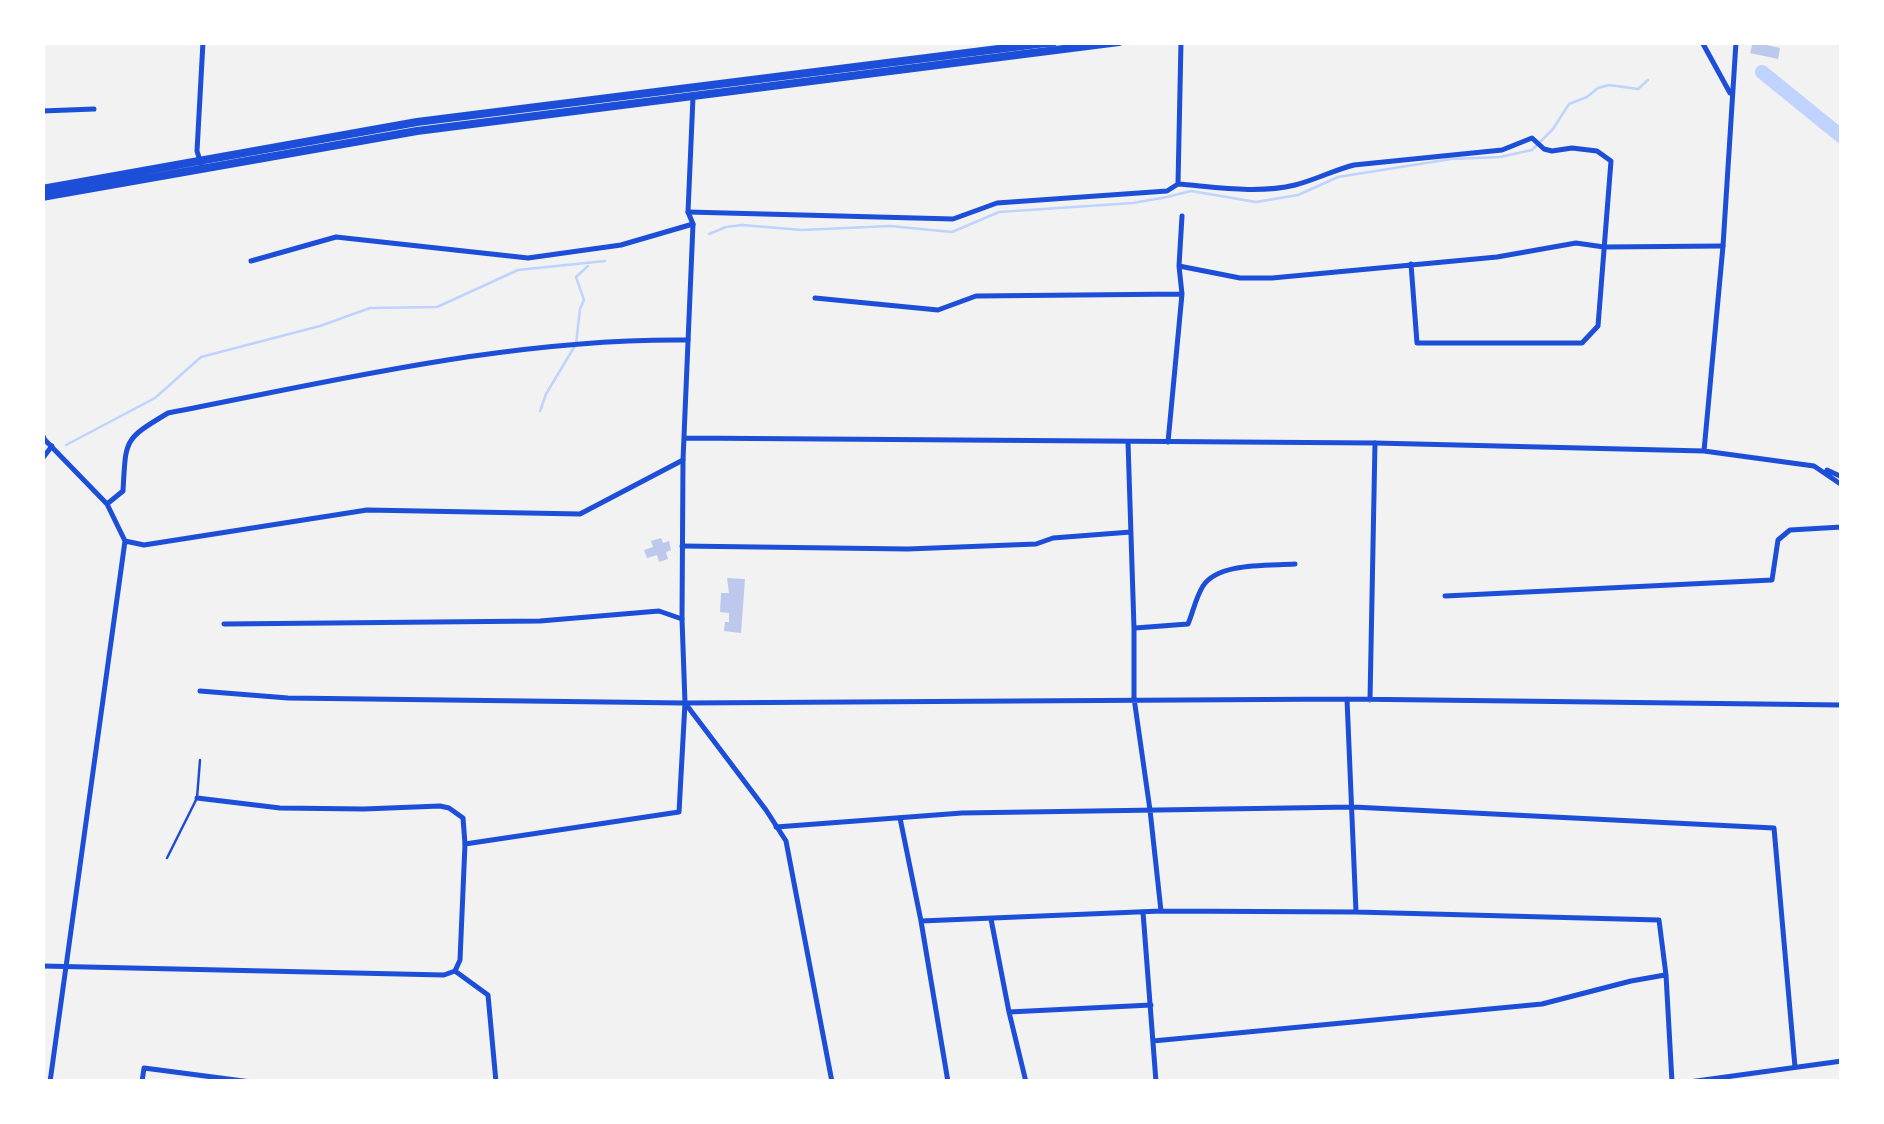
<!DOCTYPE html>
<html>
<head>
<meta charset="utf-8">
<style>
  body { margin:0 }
  #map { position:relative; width:1884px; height:1124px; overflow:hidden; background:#f2f2f2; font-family:"Noto Sans",sans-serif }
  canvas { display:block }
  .frame { position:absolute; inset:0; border:45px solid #fff; pointer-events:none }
</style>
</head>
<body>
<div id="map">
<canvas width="1884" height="1124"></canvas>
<div class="frame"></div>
</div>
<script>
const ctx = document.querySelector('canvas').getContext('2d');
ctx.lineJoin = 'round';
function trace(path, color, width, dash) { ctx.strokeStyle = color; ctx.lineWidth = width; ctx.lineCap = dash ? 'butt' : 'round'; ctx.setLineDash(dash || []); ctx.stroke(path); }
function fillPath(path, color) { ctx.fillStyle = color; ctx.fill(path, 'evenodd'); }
const stream = new Path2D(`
  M709 234 726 227 742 225 802 230 890 226 952 232 999 212 1133 203 1167 197 1191 191 1256 202 1298 195 1338 177 1451 159 1500 157 1532 150 1553 129 1569 104 1587 97 1598 88 1609 85 1638 89 1648 80
  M540 411 546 394 576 344 580 309 584 300 576 277 588 266
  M66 445 155 398 201 357 320 326 370 308 437 307 518 270 605 261`);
const river = new Path2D(`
  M1762 72 1842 137`);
const building = new Path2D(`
  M1753 42 1780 48 1778 59 1750 53Z
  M661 538 663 543 669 541 671 550 666 552 668 559 659 562 657 555 647 558 644 550 653 547 651 541Z
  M727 578 745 579 741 633 724 631 725 622H729V613L720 612 721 593H729Z`);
const service = new Path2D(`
  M167 858 197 798 200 760`);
const minor = new Path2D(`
  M42 111 94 109
  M201 164 197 151 203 42
  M1178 184 1181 42
  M688 212 953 219 997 203 1167 191 1178 184C1216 187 1258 194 1295 185 1315 180 1334 170 1354 165L1502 150 1532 138 1544 149 1552 151 1572 148 1597 151 1611 161 1598 326 1582 343H1417L1411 264
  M251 261 336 237 528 258 621 245 693 224
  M1179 266 1240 278H1272L1497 257 1576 243 1604 247 1723 246
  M815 298 938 310 976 296 1182 294
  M42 434 45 440 107 504 125 541 50 1082
  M1128 442 1134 628V698L1150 810 1161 911
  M1168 442 1182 294 1179 266 1182 216
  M42 459 52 446
  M107 504 123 491C126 439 123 440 168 413 339 380 512 338 688 340
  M125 541 144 545 367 510 580 514 683 460
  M682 546 908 549 1036 544 1053 538 1131 532
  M1445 596 1772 580 1778 540 1790 530 1842 527
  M224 624 540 621 659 611 682 619
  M1135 628 1188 624C1193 612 1196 597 1203 586 1218 562 1269 566 1295 564
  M200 691 288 698 685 703 1347 699 1842 705
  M1347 699 1356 912
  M1370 700 1375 443
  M197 798 280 808 364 809 440 806 449 808 463 818 465 844
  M900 818 921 921 948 1082
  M776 827 962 813 1353 807 1774 828 1795 1067
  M1143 912 1156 1082
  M991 919 1009 1012 1026 1082
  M921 921 1161 911 1356 912 1659 920 1666 975 1672 1082
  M455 971 488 995 496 1082
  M1009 1012 1151 1005
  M1153 1041 1542 1004 1631 981 1665 975
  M142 1082 144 1068 251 1082`);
const tertiary = new Path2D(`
  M1702 42 1730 93
  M684 438 1375 443 1704 451 1814 466 1842 485
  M1704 451 1723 246 1736 42
  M1827 470 1842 477
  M685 703 766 810 786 841 832 1082
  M42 966 444 975 455 971 460 960 465 844 679 812 685 703 682 619 683 460 693 224 688 212 693 97
  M1689 1082 1842 1061`);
const primary = new Path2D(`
  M42 189 417 122 1054 42
  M42 197 417 131 1119 42`);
trace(stream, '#bfd3fe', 2.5);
trace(river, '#bfd3fe', 14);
fillPath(building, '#bdc9ec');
trace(service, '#1d4ed8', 2.5);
trace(minor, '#1d4ed8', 5);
trace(tertiary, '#1d4ed8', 5);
trace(primary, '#1d4ed8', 8);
</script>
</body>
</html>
